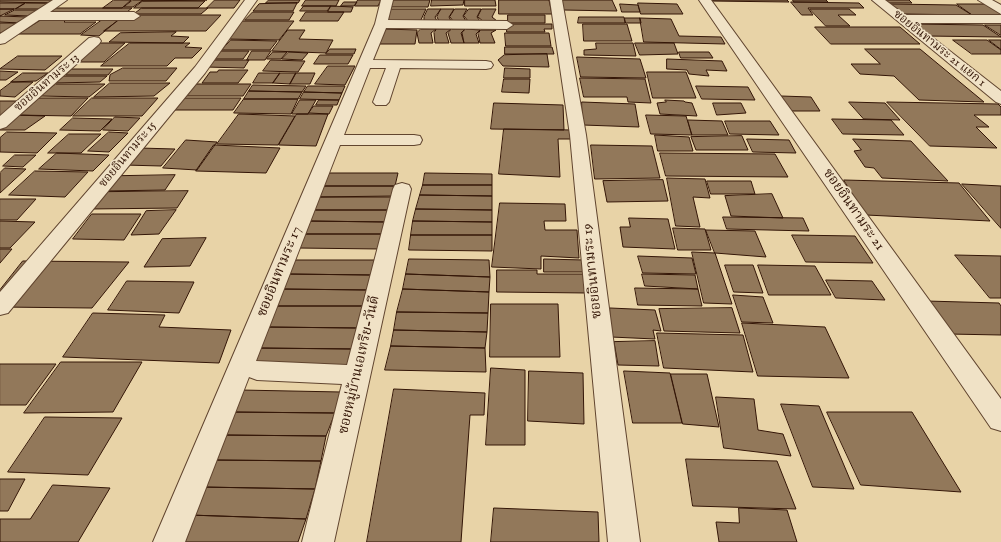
<!DOCTYPE html>
<html>
<head>
<meta charset="utf-8">
<style>
  body { margin:0 }
  canvas { display:block; background:#e8d3a7 }
</style>
</head>
<body>
<canvas width="1001" height="542"></canvas>
<script>
const ctx = document.querySelector('canvas').getContext('2d');
ctx.lineJoin = 'round';
function fillPath(path, color) { ctx.fillStyle = color; ctx.fill(path, 'evenodd'); }
function trace(path, color, width, dash) { ctx.strokeStyle = color; ctx.lineWidth = width; ctx.lineCap = dash ? 'butt' : 'round'; ctx.setLineDash(dash || []); ctx.stroke(path); }
function drawText(font, color, halo, rows, align = 'center') {
  ctx.font = font + ' "IM FELL English","Noto Serif Thai",serif'; ctx.lineWidth = 3.5; ctx.setLineDash([]); ctx.textBaseline = 'middle'; ctx.strokeStyle = halo; ctx.fillStyle = color; for (const [text, x, y, turn = 0] of rows) {
    ctx.save(); ctx.translate(x, y); ctx.rotate((+turn || 0) * Math.PI / 180); ctx.textAlign = isNaN(turn) ? turn : align; if (halo) ctx.strokeText(text, 0, 0); ctx.fillText(text, 0, 0); ctx.restore();
  }
}
const building = new Path2D(`
  M0 0H56L51 3 0 2Z
  M114 0H131L122 8H103Z
  M133 0H143L133 7H124Z
  M143 0H207L142 1Z
  M215 0H240L234 8H207Z
  M269 0H300L298 3H266Z
  M306 0H339L336 6H302Z
  M358 0H381L378 6H355Z
  M393 0H430L428 7H389Z
  M432 0H464L463 5 431 6Z
  M465 0H495L496 6H465Z
  M499 0H549L552 14H499Z
  M561 0H612L617 11 563 10Z
  M710 0H787L789 2 710 1Z
  M793 0H826L828 2H794Z
  M883 0H909L912 3H886Z
  M143 1H205L198 8H134Z
  M344 2H357L354 6H341Z
  M791 2 859 3 864 8H808L813 15H802Z
  M0 3H25L15 9H0Z
  M26 3H50L40 9H16Z
  M297 3 293 11H253L259 4Z
  M638 3 677 4 683 14H641Z
  M620 4 638 5 640 12H622Z
  M890 4 956 5 972 15 902 14Z
  M957 4H986L1001 14V16H974Z
  M304 6H331L327 11H300Z
  M331 6 353 7 351 12H328Z
  M53 8H132L118 19 39 18Z
  M142 8H208L201 14H134Z
  M0 9H14L0 16Z
  M391 9H426L420 22H386Z
  M428 9H441L435 17 437 21H424V17Z
  M441 9H454L449 17 451 21H439L437 17Z
  M455 9H467L463 16 466 21H453L450 17Z
  M469 9H481L477 17 480 21H468L464 16Z
  M482 9H496L492 17 497 21 484 22 478 17Z
  M810 9H849L856 15H838L850 26H826Z
  M15 10H38L29 16 5 15Z
  M253 12H294L289 20H245Z
  M306 12H344L338 21H300Z
  M126 15H221L206 31H104Z
  M508 15H545V23H508Z
  M0 16 28 17 19 23 0 22Z
  M579 17H624L625 23H578Z
  M625 18H640L641 23H626Z
  M640 18 671 19 679 36 721 37 725 44 644 42Z
  M41 20H66L64 22H96L80 34H19Z
  M102 20H118L99 36 81 35Z
  M243 21H294L279 40 227 39Z
  M0 23H18L3 33H0Z
  M507 24H552V29H544L545 32H507Z
  M583 24H627L632 41H584Z
  M912 24 983 25 1001 37 926 36Z
  M985 25H1001V35Z
  M815 27H900L920 44H831Z
  M385 29 417 30 415 44H378Z
  M421 29H436L431 33 433 43H419L417 33Z
  M437 29H451L446 33 449 43H435L434 33Z
  M452 29H465L461 33 464 43H451L448 33Z
  M466 29 480 30 476 34 479 43H464L462 33Z
  M288 30H305L299 39 333 40 326 53 272 51Z
  M481 30H496L491 33 495 43H480L478 34Z
  M176 32 171 36 189 37 183 43 109 42 120 33Z
  M505 33H549L551 46H506Z
  M231 40 277 41 270 50H222Z
  M953 40H987L1001 50V54H972Z
  M989 40H1001V49Z
  M96 43H125L104 62H75Z
  M130 43H190L185 47 202 48 192 58H175L167 66H101Z
  M596 43H633L636 56 584 55V50L596 49Z
  M635 43H674L678 54 640 55Z
  M505 47H552L554 54H505Z
  M330 49H356L354 54H326Z
  M865 49H920L984 102 919 100 894 76 860 74 851 64H880Z
  M217 51H249L243 59H210Z
  M252 51H271L265 60H247Z
  M273 52H287L281 59H267Z
  M289 52 308 53 302 60 282 59Z
  M679 52H709L713 58H681Z
  M547 54 549 67 503 66 498 60 504 55Z
  M320 55H353L348 64H314Z
  M18 56H62L45 70 0 69Z
  M577 57 640 59 646 78 581 77Z
  M667 59 722 61 727 71 706 70 709 76 689 74 687 70 667 69Z
  M214 60H249L244 68 206 67Z
  M271 60 305 61 298 72 263 71Z
  M328 66H355L345 85 315 84Z
  M123 68H177L166 81H109L110 75Z
  M505 68 530 69V78H504Z
  M72 69H113L108 75H66Z
  M219 70H248L238 83H202L210 72H217Z
  M0 71 18 72 6 80H0Z
  M647 72H686L696 98H653Z
  M23 73H48L36 81 11 82Z
  M259 73H280L273 83H253Z
  M280 73H296L290 84 273 83Z
  M296 73H315L310 84H290Z
  M62 76H107L100 82 55 83Z
  M580 78 645 79 651 103 628 102 627 97H584Z
  M504 79H530L529 93 502 92Z
  M12 82H33L15 97 0 96V91Z
  M110 83H170L154 96 94 97Z
  M56 84H105L89 97 40 96Z
  M192 84H251L243 96H181Z
  M253 85 306 86 302 92 249 91Z
  M308 86H345L342 93 304 92Z
  M696 86 748 87 755 100 702 99Z
  M249 91 302 92 298 99H244Z
  M304 92 342 93 339 100 300 99Z
  M781 96 811 97 820 111H791Z
  M39 98H88L71 116 16 115Z
  M92 98H158L142 116H73Z
  M179 98H241L233 110H169Z
  M244 99H298L291 114 234 113Z
  M300 100H316L308 114H292Z
  M319 100H339L337 105H316Z
  M665 100 684 101 685 102 692 103 697 116 660 114 657 103 666 102Z
  M0 101H20L0 116Z
  M582 102 635 104 639 127 583 125Z
  M849 102 885 103 900 120 864 119Z
  M887 102 998 104 1001 107V115H974L989 127H976L997 148 930 146Z
  M494 103 563 105 564 130 491 129Z
  M713 103H741L746 113 717 115Z
  M314 106H333L329 114 309 113Z
  M239 114 295 116 278 145 217 144Z
  M297 114H328L316 146 279 145Z
  M15 115 45 116 25 130H0V128Z
  M646 115 686 116 692 135 651 134Z
  M115 117 140 118 128 131 103 130Z
  M73 118 112 119 100 131 60 130Z
  M832 119 891 120 904 135 843 134Z
  M688 120 722 121 728 135H692Z
  M725 121H770L779 135 730 134Z
  M504 129 574 130 575 139H558L560 177 499 174Z
  M7 132 57 133 37 153 0 152V138Z
  M109 132 128 133 109 152 88 151Z
  M69 134H101L81 153H48Z
  M655 135 689 137 693 151H658Z
  M742 136 748 150H696L691 137Z
  M747 139 789 140 796 153 753 152Z
  M853 139 911 141 948 181 882 178 874 168 865 167 854 151 861 150Z
  M186 140 217 142 197 170 163 168Z
  M214 145 280 148 266 173 196 171Z
  M591 145 652 146 660 178 595 179Z
  M139 148 175 149 161 166 124 165Z
  M57 153 109 155 93 171 39 169Z
  M660 153 775 154 788 177 666 176Z
  M15 155H36L23 167 3 166Z
  M5 168 26 169 0 193V173Z
  M35 171 88 172 65 197 9 195Z
  M326 173H398L395 186H321Z
  M425 173 492 174V185H423Z
  M175 175 165 190 105 191 118 176Z
  M667 178 705 179 710 198 693 197 700 227 676 226Z
  M663 180 668 201 607 202 603 181Z
  M844 180 959 183 990 221 866 215Z
  M707 181H751L755 194H711Z
  M962 184 1001 186V228Z
  M423 185H492V196L420 195Z
  M321 186H395L394 196 317 197Z
  M188 191 177 208 90 209 103 192Z
  M772 194 783 218 731 216 725 196Z
  M420 195 492 196V210L416 209Z
  M317 197H393L390 210H312Z
  M0 199H36L17 220H0Z
  M500 203 565 204 566 221H544L545 230H577L579 258 541 256V269L492 267Z
  M416 209 492 210V222L413 221Z
  M176 210 159 234 131 235 146 211Z
  M312 210H390L387 222 307 221Z
  M92 214H141L124 240 73 239Z
  M723 217 803 218 809 231 727 229Z
  M629 218 668 219 675 249 623 247 620 227H630Z
  M0 221 35 222 10 248H0Z
  M307 221 387 222 384 234H303Z
  M413 221 492 222V235H411Z
  M673 228 705 229 711 250H678Z
  M706 230 755 231 766 257 715 253Z
  M303 234H384L380 249 297 248Z
  M411 235H492V251L409 250Z
  M792 235 855 236 873 263 806 262Z
  M206 238 190 266 144 267 162 239Z
  M0 249H12L0 263Z
  M692 252 715 253 732 304 704 303Z
  M955 255 1001 256V298H990Z
  M638 256 692 258 696 274 643 273Z
  M409 259 489 260 490 277 406 274Z
  M544 259 584 260 586 272H544Z
  M293 260H376L372 275 286 274Z
  M23 261 129 262 92 308 0 307V290Z
  M725 265H753L763 293 734 292Z
  M758 265 815 266 831 295H769Z
  M497 270H537V274H585L587 293 497 292Z
  M286 274 372 275 369 290 280 289Z
  M406 274 490 277 489 292 403 289Z
  M642 274 695 275 698 289 645 286Z
  M826 280 872 281 885 300 836 298Z
  M127 281 194 282 179 313 108 310Z
  M635 288 698 289 702 306 638 305Z
  M280 289 369 290 364 306H274Z
  M403 289 489 292 488 313 397 312Z
  M733 295 763 297 773 323 742 322Z
  M926 301 999 303 1001 306V335L948 334Z
  M491 304H558L560 357H490Z
  M274 306H364L358 328 265 327Z
  M610 308 655 310 661 331 653 330 655 339 611 337Z
  M732 308 740 333 664 331 659 309Z
  M397 312 488 313 487 332 394 330Z
  M93 313 165 315 159 327 231 330 219 363 63 357Z
  M742 323 825 327 849 378 758 376Z
  M265 327 358 328 354 349 257 348Z
  M394 330 487 332 485 348 391 346Z
  M657 333 743 335 753 372 664 368Z
  M655 341 659 366 618 365 614 342Z
  M391 346 485 348 486 372 385 370Z
  M257 348 354 349 349 369 248 370Z
  M61 362H142L113 412 24 413Z
  M0 364H56L26 405H0Z
  M491 368 525 370V445H486Z
  M529 371 583 373 584 424 528 421Z
  M624 371 670 373 682 423H633Z
  M671 374H707L719 427 683 424Z
  M394 389 485 393 484 415H470L461 542H367Z
  M240 390 341 392 335 413 229 412Z
  M716 397 754 399 758 430 783 434 791 456 724 448Z
  M781 404 819 406 854 489 813 487Z
  M229 412 335 413 326 436 221 435Z
  M827 412H912L961 492 861 485Z
  M45 417 122 418 88 475 8 472Z
  M221 435 326 436 321 461 211 460Z
  M686 459 777 461 796 509 693 506Z
  M211 460 321 461 315 489 201 487Z
  M0 479H25L8 511H0Z
  M53 485 110 488 78 542H0V519H30Z
  M201 487 315 489 306 519 189 515Z
  M494 508 598 512 599 542H491Z
  M739 508 787 510 797 542H719L716 522 739 523Z
  M189 515 306 519 298 542H178Z`);
const minor = new Path2D(`
  M53 0H67L50 12H134L140 16 134 20H39L5 43 0 44V34Z
  M245 0H257L205 73 8 313 0 315V292L195 67Z
  M381 0H393L388 20 507 21 513 25 507 29 386 28 373 60 486 61 491 62 493 65 491 68 486 69 400 68 389 102 386 105H376L373 102 386 68H370L344 135H414L420 136 422 140 420 144 414 145H340L256 361 347 365 393 189 395 185 402 183 409 185 411 189 334 542H302L342 384 257 380 249 377 185 542H153L375 24Z
  M550 0H562L586 135 640 542H608L570 135Z
  M699 0H711L1001 399V431L991 428Z
  M872 0H885L905 15H1001V23H914L1001 91V104L996 102Z
  M978 0H992L1001 5V14Z
  M94 37 99 38 101 41 99 44 6 127 0 129V116L89 38Z`);
const farStreetnames = [
  ["ซอยอินทามระ 21 แยก 1",939,49,39],
  ["ซอยอินทามระ 13",47,83,-41],
  ["ซอยอินทามระ 15",128,155,-50]
];
const streetNames = [
  ["ซอยอินทามระ 21",853,210,55],
  ["ซอยอินทามระ 19",593,271,-96],
  ["ซอยอินทามระ 17",280,272,-68],
  ["ซอยหมู่บ้านเอเทรีย-วันดี",360,365,-77]
];
fillPath(building, '#92785a');
trace(building, '#341607', 1);
trace(minor, '#61452f', 2);
fillPath(minor, '#f0e2c6');
drawText('12px', '#341607', '#f0e2c6', farStreetnames);
drawText('14px', '#341607', '#f0e2c6', streetNames);
</script>
</body>
</html>
